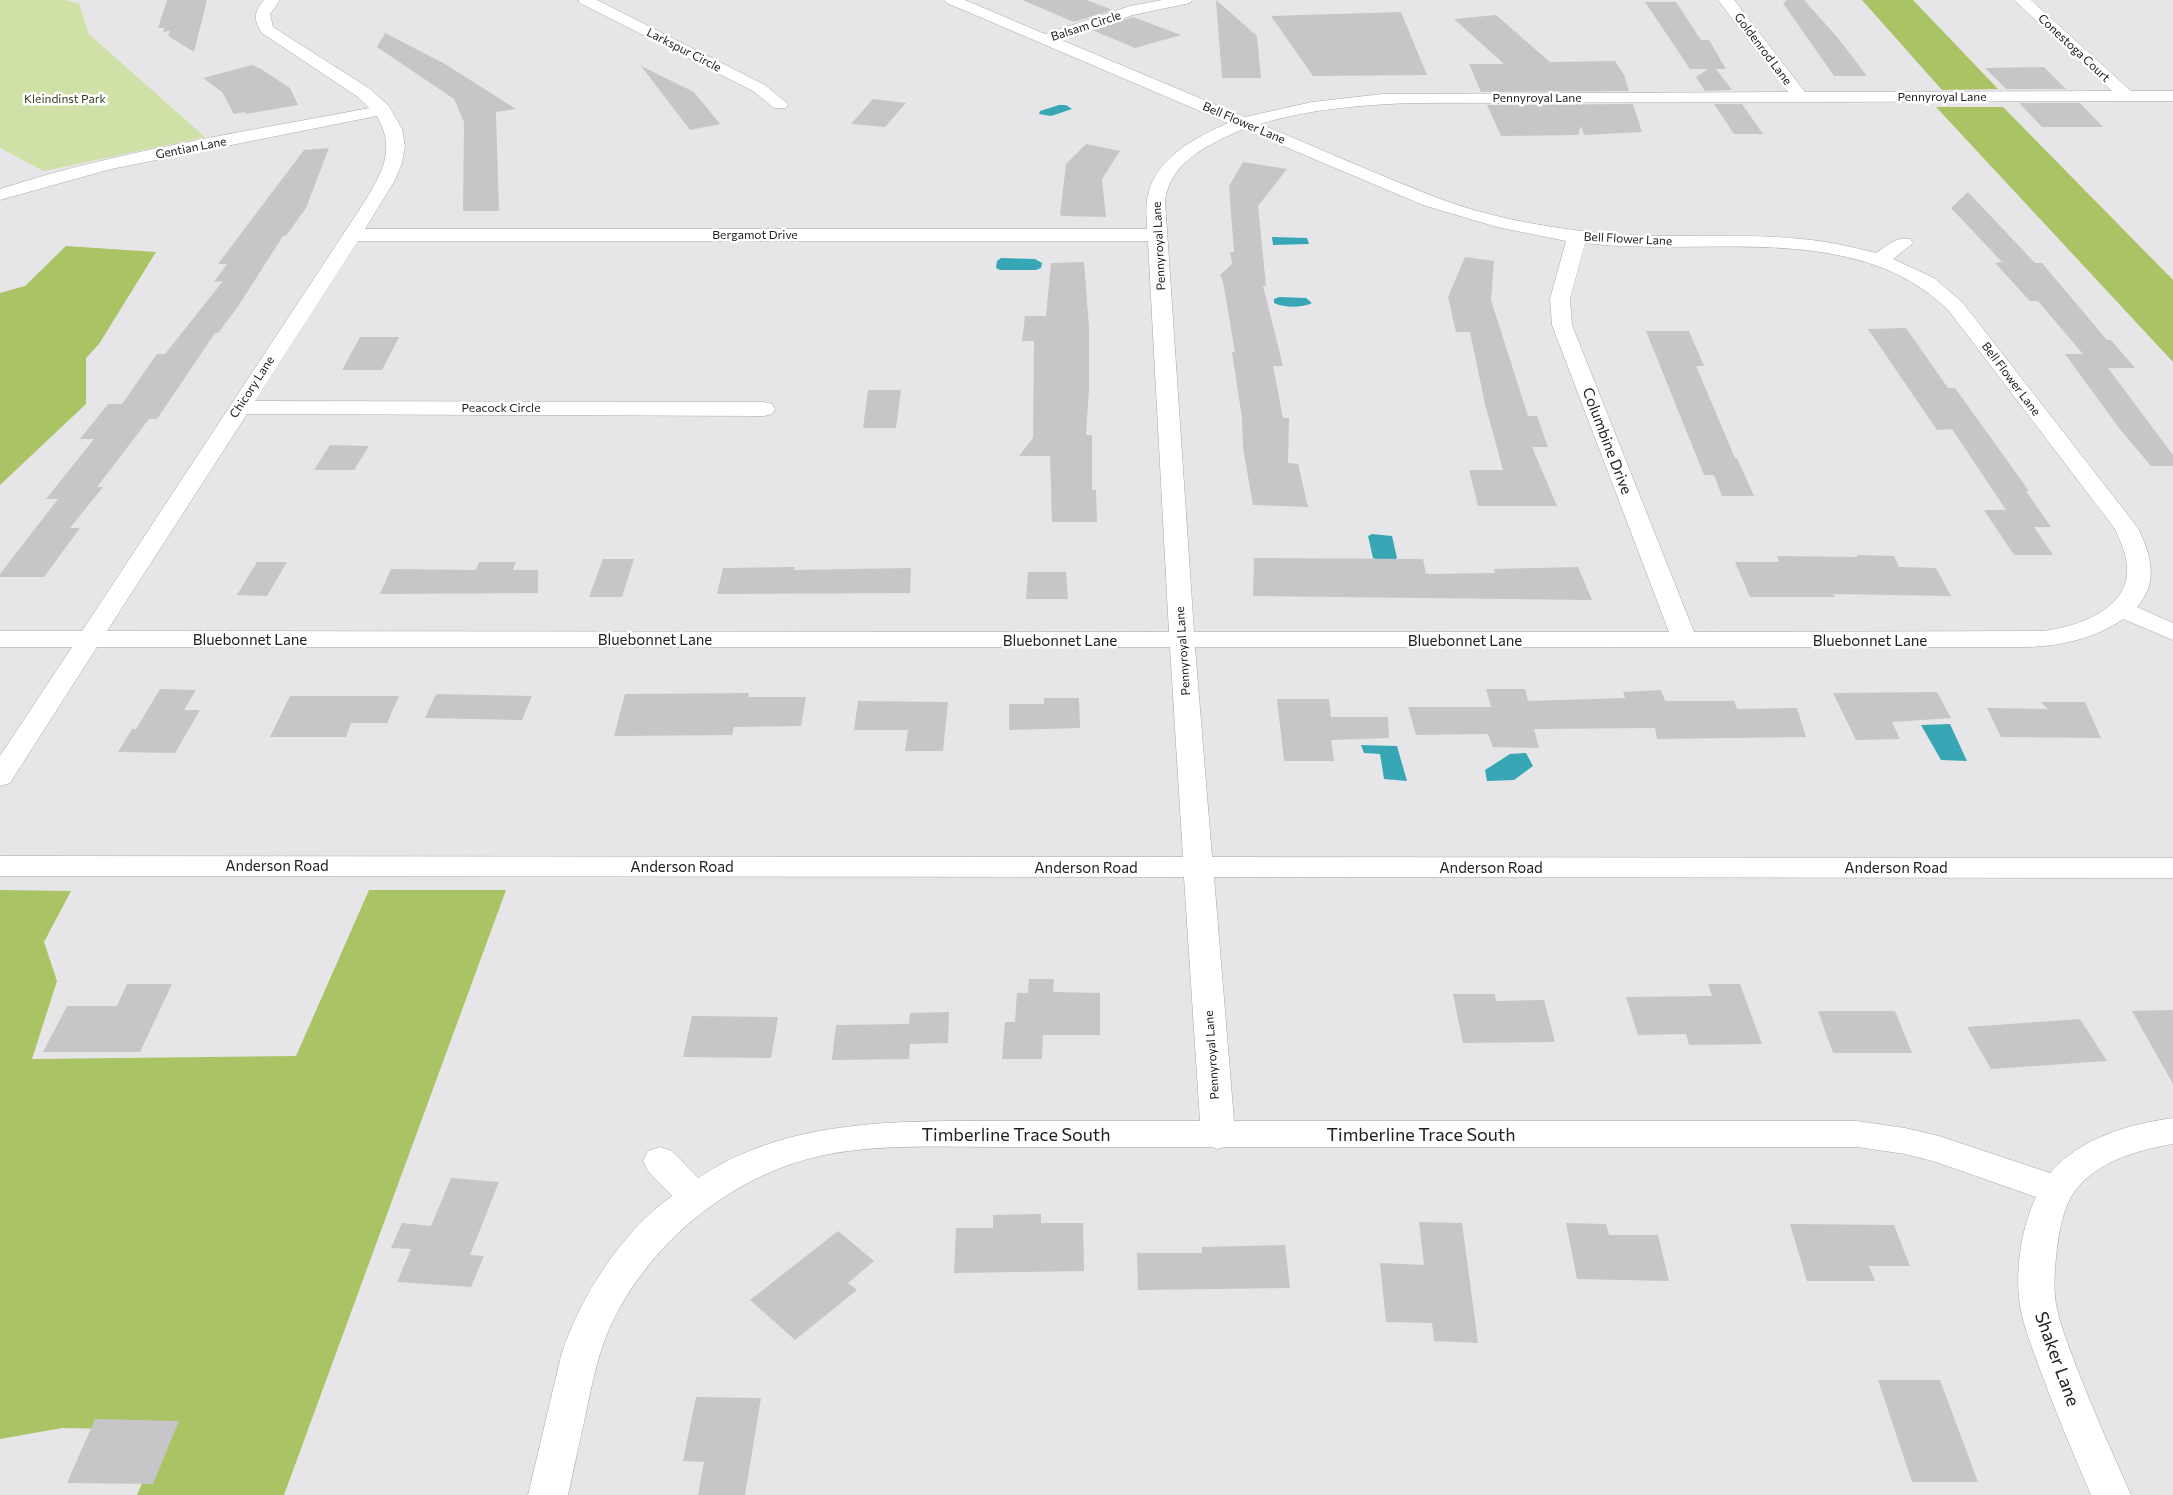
<!DOCTYPE html>
<html>
<head>
<meta charset="utf-8">
<style>
  body { margin:0 }
  canvas { display:block; background:#e6e6e8 }
</style>
</head>
<body>
<canvas width="2173" height="1495"></canvas>
<script>
const ctx = document.querySelector('canvas').getContext('2d');
ctx.lineJoin = 'round';
function fillPath(path, color) { ctx.fillStyle = color; ctx.fill(path, 'evenodd'); }
function trace(path, color, width, dash) { ctx.strokeStyle = color; ctx.lineWidth = width; ctx.lineCap = dash ? 'butt' : 'round'; ctx.setLineDash(dash || []); ctx.stroke(path); }
function drawText(font, color, halo, rows, align = 'center') {
  ctx.font = font + ' Commissioner,sans-serif'; ctx.lineWidth = 5; ctx.setLineDash([]); ctx.textBaseline = 'middle'; ctx.strokeStyle = halo; ctx.fillStyle = color; for (const [text, x, y, turn = 0] of rows) {
    ctx.save(); ctx.translate(x, y); ctx.rotate((+turn || 0) * Math.PI / 180); ctx.textAlign = isNaN(turn) ? turn : align; if (halo) ctx.strokeText(text, 0, 0); ctx.fillText(text, 0, 0); ctx.restore();
  }
}
const green = new Path2D(`
  M0 0H67L79 4 89 34 205 137 44 171 0 148Z`);
const forest = new Path2D(`
  M1862 0H1913L1998 89 1942 90Z
  M1936 107H2003L2173 280V362Z
  M66 246 156 252 99 344 86 358V404L0 485V293L25 286Z
  M0 890 71 891 44 942 57 981 32 1059 296 1056 369 890H506L284 1495H137L165 1430 62 1428 0 1439Z`);
const water = new Path2D(`
  M1059 105H1066L1072 109 1051 116 1039 114 1040 111Z
  M1272 237 1307 238 1309 244 1273 245Z
  M1001 258 1035 259 1042 263 1041 268 1036 270H1000L996 268 997 261Z
  M1279 297 1306 298 1312 303C1301 308 1285 308 1274 303V299Z
  M1372 534 1392 536 1397 558C1391 563 1380 561 1373 558L1368 536Z
  M1950 724 1967 761 1941 760 1921 725Z
  M1361 745 1397 746 1407 781 1384 779 1380 754 1364 753Z
  M1526 753 1533 766 1514 780 1487 781 1485 770 1510 754Z`);
const building = new Path2D(`
  M167 0H207L194 52 168 36 170 31 163 32 164 28H158Z
  M1022 0H1086L1113 10 1074 22Z
  M1216 0 1257 36 1261 78H1222Z
  M1787 0H1804L1838 38 1867 76H1834L1783 3Z
  M1645 2H1676L1701 40H1709L1726 69H1716L1732 90 1705 91 1696 77 1708 69H1690Z
  M1401 12 1427 75 1313 76 1271 16Z
  M1496 15 1550 62 1615 61 1624 75 1629 91 1481 92 1469 64H1504L1454 19Z
  M1133 17 1181 35 1135 48 1092 30Z
  M385 33 445 64 516 109 496 112 499 211H463L464 122 454 99 377 47Z
  M252 65 261 69 290 88 298 105 246 114 245 112 234 114 222 92 203 78Z
  M641 66 694 92 720 124 690 130Z
  M2044 67 2066 89H2006L1985 68Z
  M873 99 906 103 885 127 851 124Z
  M2019 103H2080L2103 127H2042Z
  M1633 104 1642 132 1584 135 1581 126 1578 135 1501 136 1487 105Z
  M1714 104H1742L1763 134H1734Z
  M1086 144 1120 151 1102 179 1106 217 1063 216 1060 215 1066 164Z
  M329 148 306 208 286 236H283L237 308 218 333H215L157 419H149L97 487H103L70 528H80L44 577H0V574L58 499H46L94 439H80L108 404H122L157 354H165L223 281 214 282 227 264H218L304 150Z
  M1243 162 1287 169 1258 206 1266 286H1263L1283 366H1273L1283 418H1289L1288 463 1298 464 1308 507 1253 505 1243 448 1242 418 1232 352H1235L1223 282 1220 275 1232 264 1230 252H1234L1229 186Z
  M1968 192 2035 263H2042L2107 340H2111L2135 368H2108L2173 455V466H2151L2119 428 2065 354H2083L2038 301H2030L1995 263 2002 262 1951 208Z
  M1465 257 1494 261 1491 300 1528 416H1537L1548 447H1532L1557 506H1478L1469 470H1503L1485 404 1470 332H1456L1448 297Z
  M1084 262 1089 327V389L1086 435H1092V490H1096L1097 522H1052L1050 456H1019L1033 438 1034 341H1022L1025 316H1046L1051 263Z
  M1906 328 1948 388H1955L2029 491H2026L2051 527H2034L2053 555H2014L1984 510H2006L1952 429 1937 430 1868 329Z
  M1646 331H1689L1704 366H1696L1735 458H1737L1754 496H1722L1714 475H1704Z
  M360 337H399L382 370H342Z
  M868 390H901L896 428H863Z
  M330 445 369 446 354 470H314Z
  M1857 555 1894 556 1899 567 1936 568 1951 596 1833 594 1835 597H1750L1735 562H1779L1777 556 1858 557Z
  M1254 558 1423 559 1426 574 1495 573 1494 569 1578 567 1592 600 1253 596Z
  M603 559H634L622 597H589Z
  M257 562H287L267 596 237 595Z
  M479 562H516L513 570H538V593L380 594 391 569 476 570Z
  M795 567 794 570 911 568 910 593 717 594 723 568Z
  M1028 572H1066L1068 599H1026Z
  M160 689 196 690 184 710H200L175 753 118 752 132 729H136Z
  M1486 689H1525L1528 701 1625 698 1623 692 1661 690 1665 701H1734L1737 709 1797 708 1806 737 1657 739 1655 728 1534 729 1539 748 1493 747 1488 734 1416 735 1408 707H1491Z
  M1937 692 1951 718 1892 722 1900 739 1856 740 1833 693Z
  M749 693 748 697H806L801 726 734 727 732 735 614 736 625 694Z
  M436 694 532 696 522 720 425 718Z
  M290 696H399L387 723H351L346 737H270Z
  M1044 698H1079L1080 728 1009 730V704H1044Z
  M1277 699H1329L1331 717H1388L1389 738 1331 740 1334 761H1284Z
  M858 701 948 702 943 751H905L908 730H854Z
  M2041 702H2085L2101 738 2001 737 1987 708 2048 709Z
  M1029 979H1054L1053 992 1100 993V1035H1043L1042 1059H1002L1005 1022H1015L1017 993H1028Z
  M127 984H172L140 1052H43L67 1006H117Z
  M1708 984H1740L1762 1044 1689 1045 1686 1034 1638 1035 1626 997 1712 996Z
  M1453 994H1495L1496 1001 1544 1000 1555 1042 1463 1043Z
  M2173 1010V1084L2132 1011Z
  M1818 1011H1895L1912 1053H1833Z
  M949 1012 948 1043 910 1044 909 1059 832 1060 836 1025 909 1024 910 1013Z
  M692 1016 778 1017 771 1058 683 1057Z
  M2080 1019 2107 1061 1991 1069 1967 1027Z
  M451 1178 499 1182 470 1255 484 1256 471 1287 397 1282 411 1249 391 1248 402 1223 431 1226Z
  M1041 1214V1223H1083L1084 1271 954 1273 956 1228H993V1215Z
  M1419 1222 1462 1223 1478 1343 1434 1341 1432 1323 1386 1322 1380 1263 1424 1265Z
  M1566 1223 1606 1224 1609 1235H1658L1669 1281 1577 1279Z
  M1790 1224 1894 1225 1910 1266H1869L1875 1281H1807Z
  M838 1231 874 1261 848 1283 857 1290 795 1340 750 1300Z
  M1285 1245 1290 1288 1138 1290 1137 1253H1202V1247Z
  M1878 1380H1940L1978 1482H1912Z
  M696 1397 761 1398 745 1495H698L704 1462 683 1461Z
  M95 1419 179 1421 153 1484 67 1483Z`);
const minor = new Path2D(`
  M264 0H280L270 14 273 27 370 89 389 106 402 129 405 146 402 163 395 180 365 229H1147C1147 218 1145 206 1148 195 1156 157 1197 137 1228 123L947 3 944 0H965L1045 34 1130 6 1162 0H1192L1190 3 1133 15 1059 39 1245 117 1312 102 1383 94 1788 92 1718 0H1734L1805 92 2112 91 2014 0H2031L2131 91H2173V101L1412 103C1361 105 1309 109 1260 124 1318 148 1376 174 1435 197 1484 216 1538 226 1590 232 1660 240 1731 232 1802 239 1827 241 1852 247 1876 253 1887 246 1896 236 1910 239L1913 243 1893 259 1934 278 1963 303 2138 528C2151 555 2159 582 2137 607L2173 623V640L2123 619C2096 638 2061 646 2028 647H1195L1212 857 2173 858V878L1214 877 1234 1121H1857L1905 1128 1939 1136 2050 1173C2080 1138 2129 1124 2173 1118V1144C2135 1150 2085 1165 2068 1203 2062 1217 2059 1233 2057 1248 2055 1266 2053 1286 2056 1304 2060 1326 2069 1346 2076 1366 2093 1410 2112 1452 2131 1495H2091C2072 1451 2054 1408 2038 1364 2030 1342 2021 1320 2019 1298 2016 1265 2022 1226 2036 1197L1936 1162 1905 1154 1857 1147H1224L1218 1149 1212 1147C1141 1147 1070 1147 999 1147 943 1147 885 1144 829 1154 741 1171 661 1232 618 1311 601 1341 594 1374 587 1408 581 1437 574 1466 568 1495H528L561 1356C579 1298 622 1231 672 1196L648 1171 643 1161 648 1151 660 1147 672 1151 698 1178C790 1117 902 1121 1007 1121 1071 1121 1136 1121 1200 1121L1184 877 0 876V856L1183 857 1170 647H97L10 783 0 786V756L72 647H0V631H82L367 198C384 169 395 148 377 116L111 169 0 200V189C120 150 246 132 369 108L358 97 262 33C253 20 254 11 264 0ZM1243 129 1423 205 1497 227 1566 241 1550 299 1552 325 1669 632H1194L1165 201C1170 161 1210 144 1243 129ZM358 241H1148L1169 632 107 631 247 414 764 416 772 414 775 409 772 404 764 402 255 401ZM1585 243C1702 258 1856 218 1949 311L2115 529C2120 541 2126 553 2127 566 2131 609 2077 627 2043 631L1694 632 1572 325 1570 299Z
  M578 0H597L765 85 788 104 786 108H774L753 91 580 3Z`);
const farStreetnames = [
  ["Balsam Circle",1086,26,-18],
  ["Conestoga Court",2074,48,43],
  ["Goldenrod Lane",1763,49,53],
  ["Larkspur Circle",684,50,27],
  ["Pennyroyal Lane",1942,97],
  ["Pennyroyal Lane",1537,98],
  ["Bell Flower Lane",1244,123,23],
  ["Gentian Lane",191,148,-11],
  ["Bergamot Drive",755,235],
  ["Bell Flower Lane",1628,239,3],
  ["Pennyroyal Lane",1159,246,-93],
  ["Bell Flower Lane",2011,379,53],
  ["Chicory Lane",252,387,-57],
  ["Peacock Circle",501,408],
  ["Pennyroyal Lane",1183,651,-94],
  ["Pennyroyal Lane",1212,1055,-94]
];
const farParknames = [
  ["Kleindinst Park",65,99]
];
const streetNames = [
  ["Columbine Drive",1607,441,69],
  ["Bluebonnet Lane",250,640],
  ["Bluebonnet Lane",655,640],
  ["Bluebonnet Lane",1060,641],
  ["Bluebonnet Lane",1465,641],
  ["Bluebonnet Lane",1870,641],
  ["Anderson Road",277,866],
  ["Anderson Road",682,867],
  ["Anderson Road",1086,868],
  ["Anderson Road",1491,868],
  ["Anderson Road",1896,868]
];
const nearStreetnames = [
  ["Timberline Trace South",1016,1135],
  ["Timberline Trace South",1421,1135],
  ["Shaker Lane",2057,1359,70]
];
fillPath(green, '#d0e1a8');
fillPath(forest, '#aac364');
fillPath(water, '#37a7b6');
fillPath(building, '#c6c6c8');
trace(minor, '#a7a7a9', 1);
fillPath(minor, '#fff');
drawText('12px', '#212121', '#fff', farStreetnames);
drawText('12px', '#364019', '#fff', farParknames);
drawText('15px', '#212121', '#fff', streetNames);
drawText('18px', '#212121', '#fff', nearStreetnames);
</script>
</body>
</html>
